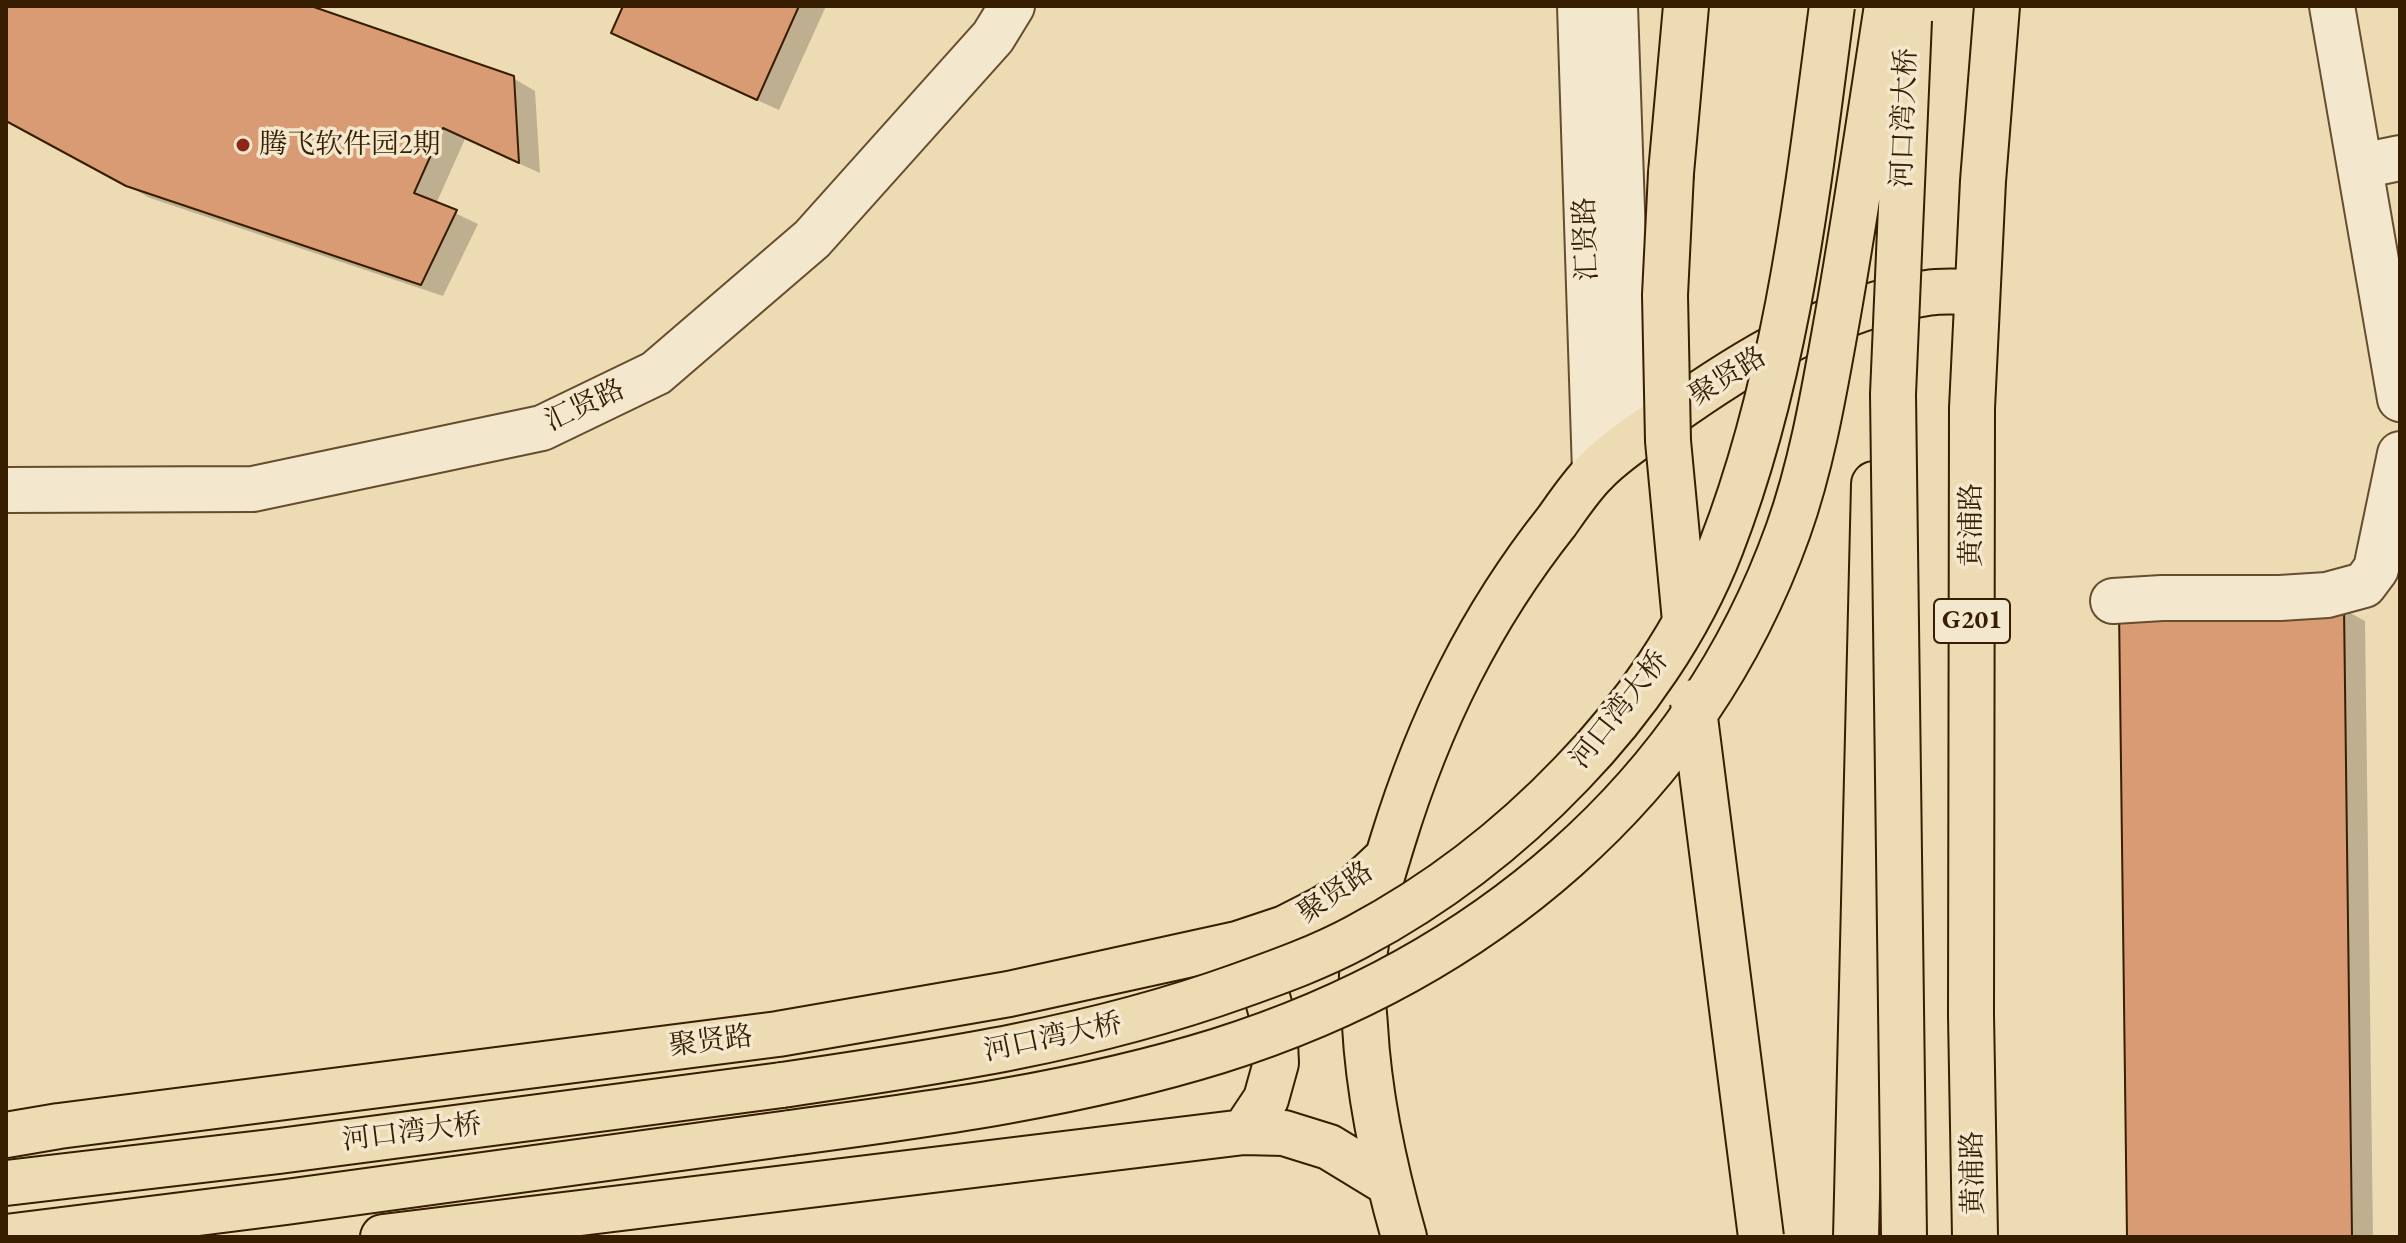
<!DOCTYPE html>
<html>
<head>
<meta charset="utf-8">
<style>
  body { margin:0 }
  #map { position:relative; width:2406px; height:1243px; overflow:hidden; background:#eddbb3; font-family:"EB Garamond",serif }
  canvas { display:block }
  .frame { position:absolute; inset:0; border:8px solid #381e00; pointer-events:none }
</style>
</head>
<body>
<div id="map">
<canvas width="2406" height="1243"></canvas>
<div class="frame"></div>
</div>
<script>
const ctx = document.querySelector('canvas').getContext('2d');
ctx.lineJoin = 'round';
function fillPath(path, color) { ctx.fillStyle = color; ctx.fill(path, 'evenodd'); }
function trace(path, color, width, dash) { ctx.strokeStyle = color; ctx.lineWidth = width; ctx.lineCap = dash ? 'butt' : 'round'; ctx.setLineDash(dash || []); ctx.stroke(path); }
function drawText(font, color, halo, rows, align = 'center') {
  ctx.font = font + ' "EB Garamond","Noto Serif SC",serif'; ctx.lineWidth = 7; ctx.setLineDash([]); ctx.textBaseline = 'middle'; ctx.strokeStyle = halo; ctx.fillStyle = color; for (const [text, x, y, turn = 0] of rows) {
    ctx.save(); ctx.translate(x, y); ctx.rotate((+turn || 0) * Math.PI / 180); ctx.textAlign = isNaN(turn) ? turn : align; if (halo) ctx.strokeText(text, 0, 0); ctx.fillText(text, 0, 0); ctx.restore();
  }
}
const shadow = new Path2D(`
  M6 6H305L513 78 535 91 540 173 465 139 436 204 478 224 443 296 150 198 6 120Z
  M625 6H826L779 110 635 45 613 32Z
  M2343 609 2365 621 2373 1237H2129Z`);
const building = new Path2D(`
  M6 6H311L514 76 519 163 443 128 414 193 457 210 421 285 126 186 6 121Z
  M623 6H799L757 100 611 33Z
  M2344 607 2352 1237H2127L2119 609Z`);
const minor = new Path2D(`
  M1580 6 1595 472
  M1615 6 1630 442
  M2332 6 2400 399
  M2361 166 2400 158
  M6 490 253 489 542 428 656 373 812 239 993 37 1012 6
  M2113 601 2162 598H2280L2327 595 2364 585 2376 569 2400 454`);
const major = new Path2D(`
  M1240 947 1264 986 1274 1022 1276 1063 1266 1099 1244 1132
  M6 1135 59 1126 778 1034 1009 994 1237 944 1285 928 1324 908 1354 889 1388 857
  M383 1237 1244 1132 1284 1133 1329 1147 1388 1183
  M1404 1237C1384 1167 1369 1098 1365 1026 1364 1009 1361 992 1362 975 1366 928 1379 885 1393 840 1429 723 1480 618 1557 521 1569 504 1581 486 1596 471 1617 450 1642 434 1666 417 1743 362 1832 307 1927 293 1943 290 1961 292 1977 292`);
const highway = new Path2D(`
  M1671 173 1686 6
  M6 1183 279 1151 782 1085
  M6 1237 286 1202 790 1133
  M1856 1237 1874 484
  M1975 1237 1971 1015 1972 408 1983 181 1997 6`);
const highwayBridge = new Path2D(`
  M1671 173 1665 295 1668 441 1685 621
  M1693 702 1761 1237
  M782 1085C938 1062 1089 1040 1239 986 1278 972 1320 957 1357 937 1438 894 1509 839 1572 773 1634 709 1689 630 1721 547 1788 375 1808 187 1832 6
  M790 1133C933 1114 1079 1094 1218 1051 1479 969 1694 793 1788 531 1813 461 1825 386 1838 314 1856 212 1871 109 1887 6
  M1904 1237 1893 394 1909 20`);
const markers = [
  [243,145,8,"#8f2418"]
];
const shields = [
  [1972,621,76]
];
const shieldNames = [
  ["G201",1972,621]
];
const streetNames = [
  ["河口湾大桥",1905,118,-88],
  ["汇贤路",1587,239,-92],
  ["聚贤路",1728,377,-32],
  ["汇贤路",585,406,-25],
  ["黄浦路",1972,525,-90],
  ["河口湾大桥",1620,710,-52],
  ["聚贤路",1336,893,-35],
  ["河口湾大桥",1053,1038,-12],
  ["聚贤路",711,1042,-7],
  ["河口湾大桥",412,1133,-7],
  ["黄浦路",1974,1173,-91]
];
const poiNames = [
  ["腾飞软件园2期",259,145]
];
fillPath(shadow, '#0003');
fillPath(building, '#d89b73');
trace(building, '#381e00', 2);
trace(minor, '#654d2d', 48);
trace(major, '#381e00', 48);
trace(highway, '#381e00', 48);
trace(minor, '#f3e8ce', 44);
trace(major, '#eddbb3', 44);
trace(highway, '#eddbb3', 44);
trace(highwayBridge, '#381e00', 48, []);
trace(highwayBridge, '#eddbb3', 44);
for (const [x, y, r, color] of markers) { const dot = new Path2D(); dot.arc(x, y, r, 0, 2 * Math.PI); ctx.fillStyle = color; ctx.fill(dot); trace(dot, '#f3e8ce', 3); }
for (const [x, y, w] of shields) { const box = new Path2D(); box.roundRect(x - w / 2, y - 22, w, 44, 6); ctx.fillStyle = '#f3e8ce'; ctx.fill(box); trace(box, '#381e00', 2); }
drawText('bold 26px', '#381e00', null, shieldNames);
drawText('28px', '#381e00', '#f3e8ce', streetNames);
drawText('28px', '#381e00', '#f3e8ce', poiNames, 'left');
</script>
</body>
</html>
